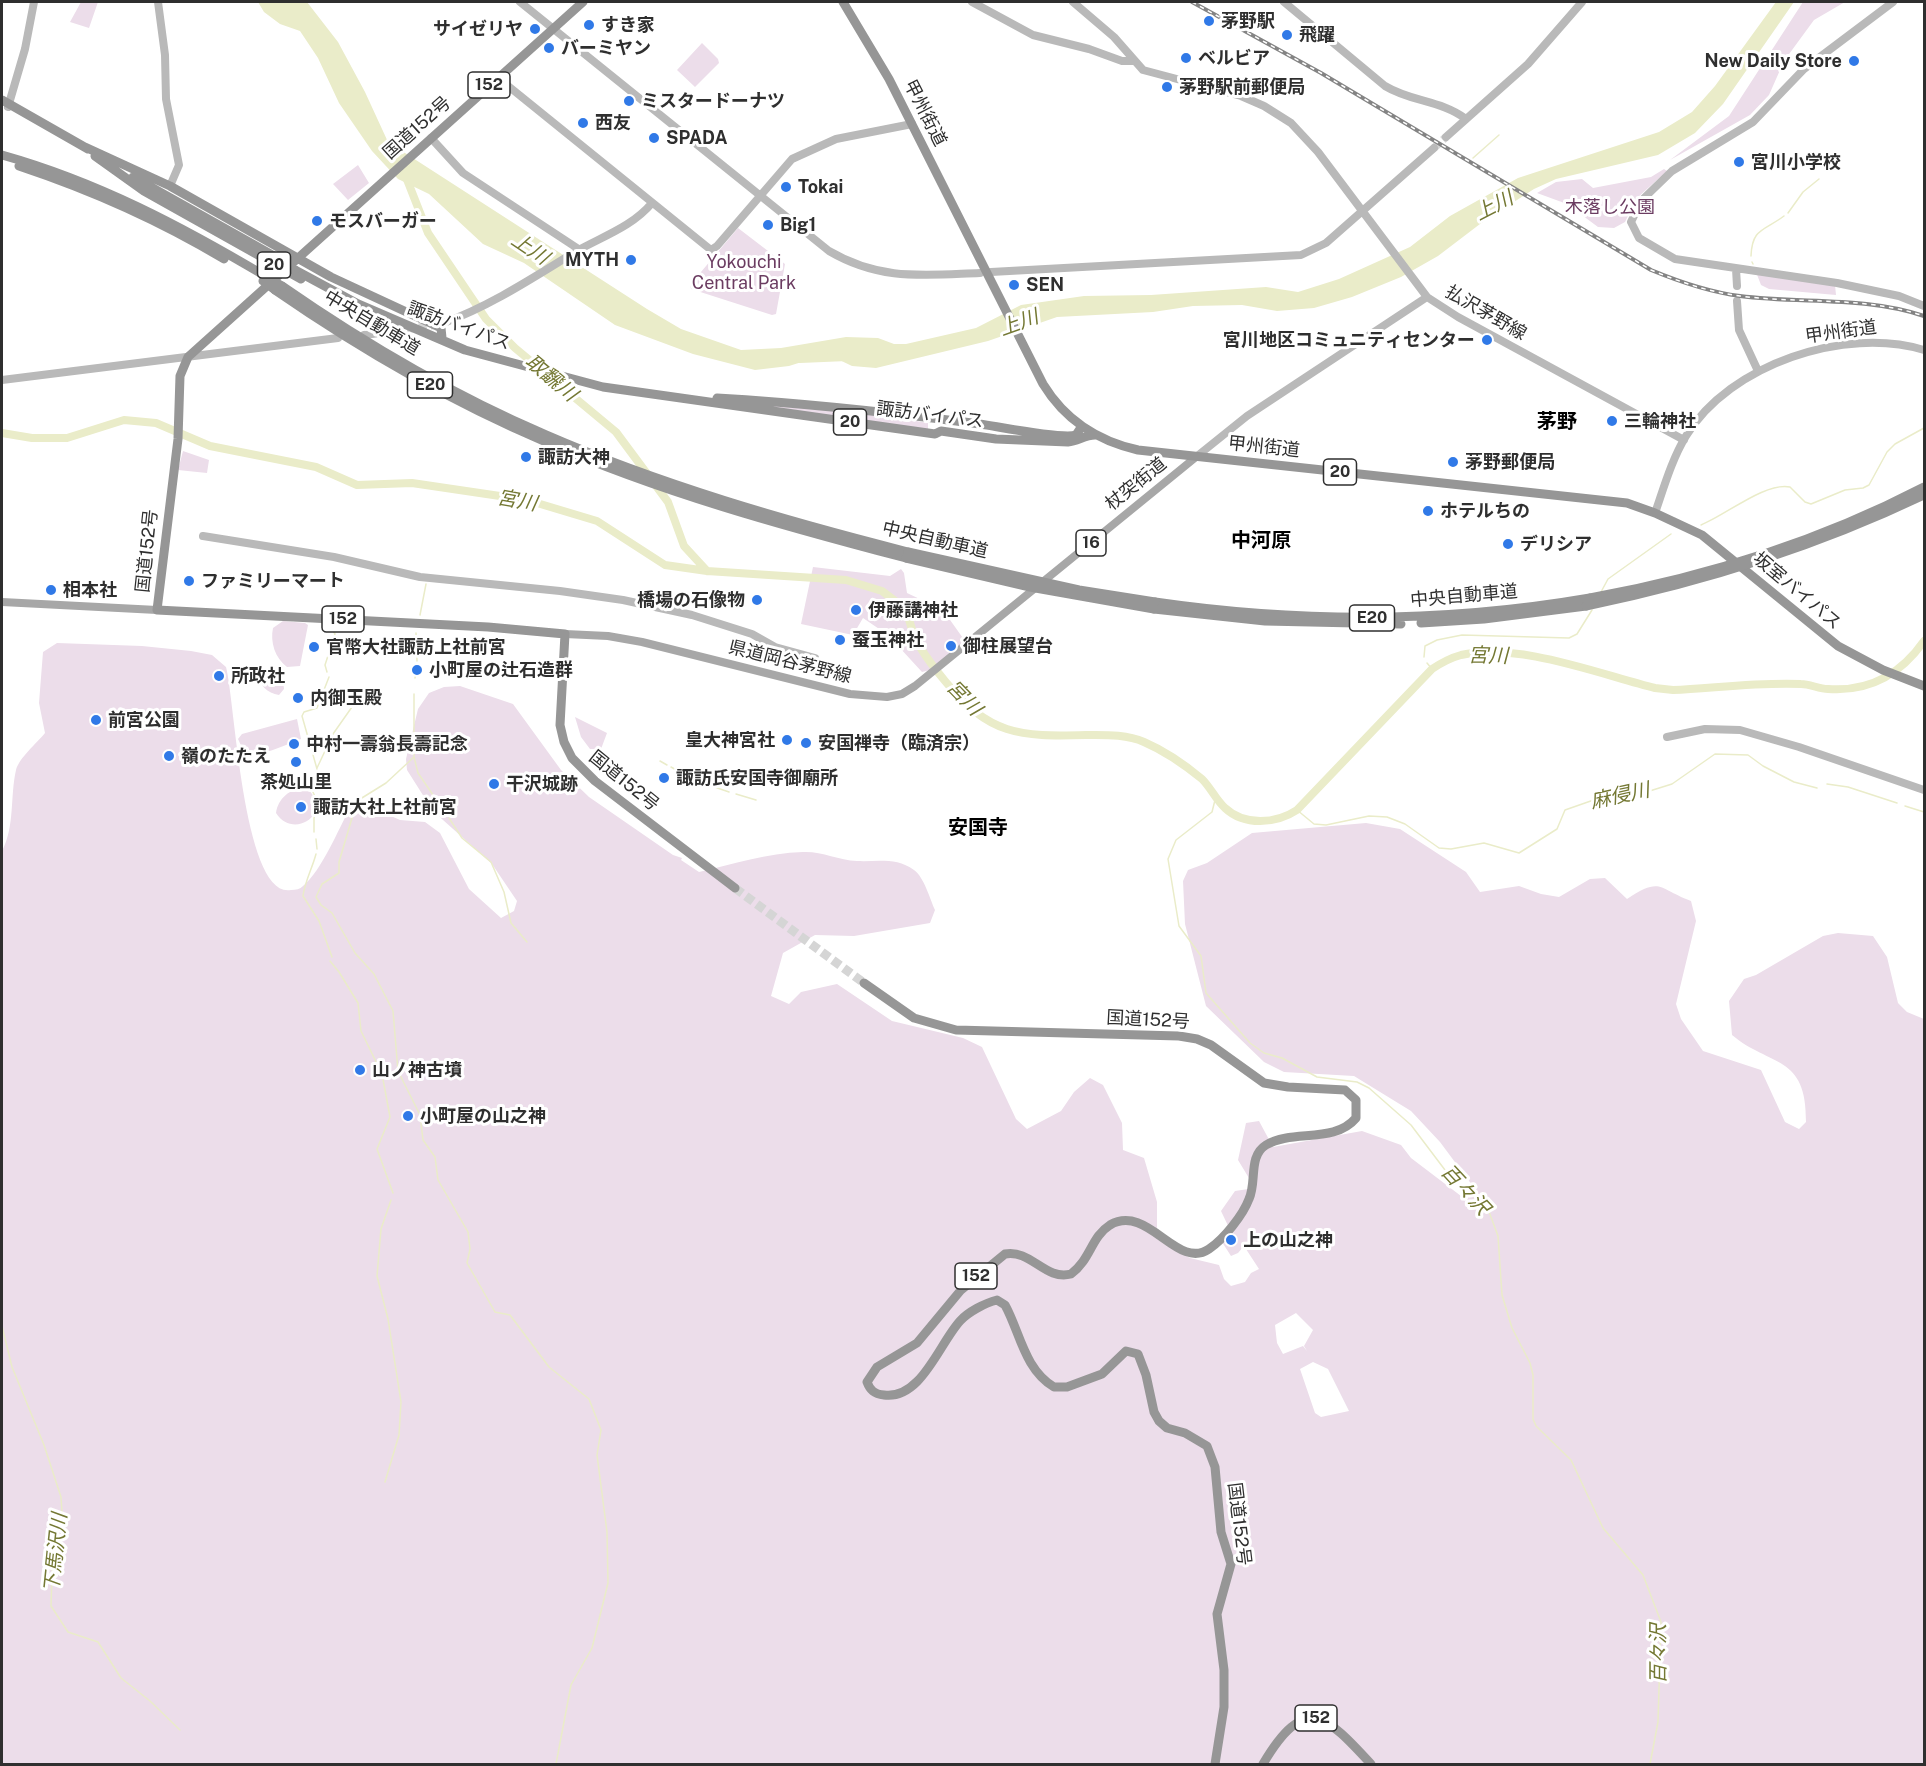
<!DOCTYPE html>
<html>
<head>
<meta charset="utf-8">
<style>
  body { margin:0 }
  #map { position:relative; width:1926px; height:1766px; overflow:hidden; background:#fff; font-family:"Public Sans",sans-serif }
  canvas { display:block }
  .frame { position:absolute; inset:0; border:3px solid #2f2f2f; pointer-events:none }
</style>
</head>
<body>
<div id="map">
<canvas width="1926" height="1766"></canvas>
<div class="frame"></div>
</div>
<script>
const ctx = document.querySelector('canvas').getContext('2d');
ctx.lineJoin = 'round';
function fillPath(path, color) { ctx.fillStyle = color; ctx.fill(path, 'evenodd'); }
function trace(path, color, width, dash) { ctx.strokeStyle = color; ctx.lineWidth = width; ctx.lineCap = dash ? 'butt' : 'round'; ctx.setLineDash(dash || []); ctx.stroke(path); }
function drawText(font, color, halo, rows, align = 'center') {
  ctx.font = font + ' "Public Sans","Noto Sans JP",sans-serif'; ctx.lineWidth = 6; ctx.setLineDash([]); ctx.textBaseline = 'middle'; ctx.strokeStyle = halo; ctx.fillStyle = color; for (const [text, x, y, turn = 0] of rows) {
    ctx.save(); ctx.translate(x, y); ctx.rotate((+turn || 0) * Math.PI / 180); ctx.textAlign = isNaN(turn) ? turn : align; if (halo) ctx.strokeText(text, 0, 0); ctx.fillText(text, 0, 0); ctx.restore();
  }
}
const green = new Path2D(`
  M81 2H98L89 28 70 22Z
  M1803 2H1845L1814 20 1784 61 1769 95 1750 115 1670 160 1729 116Z
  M702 43 718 59 719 63 695 87 677 70Z
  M358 165 369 183 348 200 333 184Z
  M1664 169 1667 171 1637 198 1625 222 1614 228 1598 227 1567 204 1537 193 1556 182 1582 179 1593 188 1651 177Z
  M738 228 785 264 776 314 772 315 691 289 690 285Z
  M1756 272 1835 285 1836 295 1769 289 1761 285Z
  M726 402 862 412 928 423V430Z
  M183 451 209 460 207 473 178 470Z
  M813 567 890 576 901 569 904 573 907 593 943 610 965 641 930 670 922 672 888 635 863 618 853 635 801 624Z
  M283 621 305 623 308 625 300 666 287 667C275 658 270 642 273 628Z
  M57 643 142 646 191 651 212 655 226 667C235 700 243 899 291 890 296 890 300 889 303 886 322 870 338 830 350 808L362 803 400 820 425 822 440 833 469 889 501 918 514 911 517 901 492 864 433 811 407 770 406 759 418 709 429 693 444 687 460 686 513 704 561 770 589 797 673 855 682 858 681 860 699 872C733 864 767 853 803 852 821 851 838 860 857 861 877 862 896 857 914 870 924 877 930 899 935 910L930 923 854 936 815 935 783 953 771 996 789 1004 801 992 837 984 892 1021 963 1038 982 1047 1016 1119 1027 1129 1061 1111 1074 1092 1090 1078 1103 1085 1122 1123 1123 1150 1144 1158 1157 1202V1239L1190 1258 1219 1265 1224 1279 1231 1286 1245 1282 1251 1273 1259 1269 1244 1246 1238 1253 1231 1256 1222 1242 1231 1232 1221 1211 1235 1191 1255 1188 1238 1160 1246 1123 1259 1121 1273 1147 1362 1131 1401 1145 1411 1158 1461 1196 1472 1185 1440 1142 1411 1111 1354 1076 1284 1072 1264 1062 1206 1006 1185 924 1183 881 1188 870 1207 863 1252 833 1366 823 1400 829 1466 872 1480 892 1519 886 1541 894 1559 897 1590 879 1605 878 1627 899C1662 876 1658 889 1691 901L1696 921 1676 1004 1681 1019 1703 1051 1761 1070 1785 1122 1799 1129 1806 1122C1807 1054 1770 1067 1732 1035L1729 1001 1744 979 1756 975 1823 936 1838 933 1873 936 1887 957 1898 1003 1907 1012 1924 1019V1764H2V851C15 827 10 796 16 770 19 758 37 743 45 733L39 703 43 652ZM1296 1313 1313 1330 1304 1346 1307 1351 1303 1346 1283 1354 1277 1343 1275 1325ZM1313 1362 1328 1369 1349 1411 1321 1417 1315 1413 1300 1369Z
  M282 671 284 689 279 695C267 693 260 685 256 674Z
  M575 717 607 733 601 749H590L581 737Z
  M297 719 301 739C289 743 256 760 246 752 242 749 240 743 238 739L242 734Z
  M307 788C334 814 293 840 276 813 278 798 291 787 307 788Z`);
const water = new Path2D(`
  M258 2H307L338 42 365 92 388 142 647 309 681 329 741 350 781 348 846 337 878 338 894 344H906L976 328 1021 305 1084 296 1151 295 1266 287 1298 292 1339 279 1410 247 1450 216 1518 178 1659 132 1692 112 1715 86 1776 2H1794L1723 104 1695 133 1658 155 1556 179 1534 189 1480 224 1438 256 1401 277 1352 297 1314 308 1277 311 1242 305 1193 306 1153 312 1057 317 988 341 876 368 852 366 827 354 789 366 755 370 693 354 615 325 524 263 483 244 429 194 398 179 372 151 339 103 318 58 300 31 280 24 264 12Z`);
const stream = new Path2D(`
  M1473 158 1499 135
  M1788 213 1803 192 1819 179
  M1751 256C1752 228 1764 231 1784 216
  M1752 262 1753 264
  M1701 525C1726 515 1765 482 1790 487L1805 502 1811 504 1845 490 1863 488 1869 485 1887 452 1895 444 1924 428
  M1601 592 1608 579 1671 534
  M420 615 426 584
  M322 623 329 624 335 634 325 665 327 672
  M416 633 417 661
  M1424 657 1425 646 1437 640 1462 635 1569 638 1577 634 1592 610
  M1427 663 1432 669
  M415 678 416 672
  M414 694V757L386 783 357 801 339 862V873L322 884 316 897 321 905 332 913 355 953 374 974 393 1011 398 1071 420 1115 423 1140 435 1157 438 1180 468 1232 470 1249 467 1263 495 1312 510 1315 549 1367 589 1399 601 1430 597 1455 607 1532 608 1583 592 1648 571 1685 556 1764
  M414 757 418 773 446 814
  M660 761 667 765
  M671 767 694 780 729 792
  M317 768 333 734 359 697
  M317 769 302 716 304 712 317 708 329 677
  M314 778 316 773
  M1827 784 1848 787 1897 803
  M312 790 319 805 314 818V832
  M736 794 756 800
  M1216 796 1212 812 1176 840 1168 859 1179 926 1201 956 1206 993 1250 1043 1264 1053 1282 1058 1317 1077 1357 1082 1369 1088 1411 1125 1445 1170 1488 1209 1498 1236 1502 1295 1512 1328 1530 1363 1533 1375V1419L1536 1426 1571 1460 1603 1528 1643 1575 1661 1622 1658 1722 1650 1764
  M1905 806 1924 812
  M1297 810 1314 824 1326 825 1369 816 1387 817 1405 824 1439 848 1451 849 1484 843 1519 853 1557 829 1565 810 1605 796 1640 794 1672 784 1715 754 1748 755 1763 766 1794 782 1817 788
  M449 818 462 838 491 862 504 892 511 923 527 942
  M316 839 317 849
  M316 854C312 869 305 881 303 896L319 921 332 957
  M330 961 339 972 358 1003 361 1031 382 1074 390 1117 377 1149 393 1193
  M2 1326 12 1367 44 1445 61 1497 62 1513 53 1543 51 1606 68 1632 98 1642 121 1678 150 1701 180 1730
  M385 1482 399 1435 401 1402 388 1319 377 1276 381 1229 391 1200`);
const river = new Path2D(`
  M406 177 428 233 486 319 515 348 616 432 668 502 684 546 707 571
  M800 359 847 357
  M2 433 32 438H67L124 420 156 423 210 446 316 467 357 485 412 483 527 500 597 521 665 565 707 571 846 580 882 591 907 610C912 640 926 658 945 681 989 735 1019 737 1086 735 1105 735 1126 734 1144 742 1165 751 1185 765 1202 779 1211 788 1216 800 1225 808 1244 826 1276 824 1297 810L1432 669C1441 663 1450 658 1461 655 1518 642 1599 674 1655 688L1673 690C1715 688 1759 682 1801 684 1810 684 1819 689 1828 689 1870 692 1901 674 1924 641`);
const secondaryTunnel = new Path2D(`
  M1434 148 1446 137
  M395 331 435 325`);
const highwayTunnel = new Path2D(`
  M735 888 864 983`);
const secondary = new Path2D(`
  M158 2 165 55 166 99 179 165 170 186
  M520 2 829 251C880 281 923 275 980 273
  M972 2 1033 35 1089 49 1122 61H1134
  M1073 2 1114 37 1143 70 1241 96 1264 106 1291 123 1318 152 1427 297 1458 317 1684 440
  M1284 2 1385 86C1411 102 1441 100 1466 119
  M1893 2 1804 69 1753 122 1672 171 1641 201 1631 222 1639 238 1675 259 1837 283 1899 296 1924 306
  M497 77 711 250 717 246 792 159 836 139 912 124
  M8 107 25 49 34 2
  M1446 137 1528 64 1582 2
  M431 138 463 173 580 250
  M1736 269 1737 286
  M991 272 1301 255 1326 243 1434 148
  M1737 301 1739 330 1758 371
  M441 324C490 306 531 279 575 252 601 237 632 227 652 203
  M364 335 395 331
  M2 380 338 338
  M1196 457 1247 416 1427 297
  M1655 513C1664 487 1672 459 1686 436 1730 364 1845 326 1924 350
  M203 536 334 557 420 577 560 591 623 600 692 615 752 634 775 647 815 658
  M1667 737 1705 729 1740 730 1799 747 1924 790`);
const primary = new Path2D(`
  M2 602 157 610
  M565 634 608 636 642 642 850 694 887 697 902 694 915 686 1196 457`);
const highway = new Path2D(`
  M583 2 188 357 180 376 178 439 157 610 488 627 565 634 560 725 564 742 572 758 595 781 735 888
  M843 2 889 79 1043 384C1065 420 1098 441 1138 450L1627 503 1655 513 1702 535 1838 646 1883 670 1924 686
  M2 100 88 149
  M85 147 170 186 331 277 441 328 442 338
  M2 155C98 182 181 226 267 277
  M95 156 144 191 301 279
  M19 166C91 190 159 220 224 259
  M133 177 281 260
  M295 270 358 304 465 350 603 387 935 434 941 431 996 439 1068 442C1078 441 1085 435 1095 435
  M282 286C364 343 453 395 546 435 661 485 786 521 908 552
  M275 290C359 348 450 401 544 441 660 492 784 526 906 558
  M717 398C802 403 887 412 972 423 993 425 1061 440 1076 435L1082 426
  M1155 602C1300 623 1445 623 1590 598
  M1154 609 1265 621 1401 624
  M1421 623 1484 619 1586 606
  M864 983 914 1018 956 1030 1179 1036 1197 1039 1211 1045 1264 1083 1288 1087 1345 1090 1356 1100V1118C1334 1144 1293 1129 1266 1145 1248 1156 1257 1182 1249 1199 1243 1215 1224 1239 1209 1249 1177 1271 1148 1203 1110 1225 1091 1237 1091 1259 1071 1274 1045 1281 1031 1249 1005 1254L961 1290 917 1343 877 1367 867 1382C870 1390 874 1394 884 1395 921 1400 939 1344 960 1321 968 1312 985 1303 997 1300L1005 1305C1020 1332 1024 1369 1054 1387H1067L1102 1374 1126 1351 1138 1354 1146 1375 1154 1412 1159 1421 1167 1428 1185 1433 1207 1446 1215 1467 1221 1532 1231 1564 1217 1614 1224 1670V1707L1215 1764
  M1263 1764C1305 1693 1326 1715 1371 1764`);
const rail = new Path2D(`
  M1192 2 1321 73 1651 270C1680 282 1709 292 1740 296 1802 304 1865 296 1924 316`);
const highwayBridge = new Path2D(`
  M280 261 295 270
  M267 277 282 286
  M263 281 275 290
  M908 552 1079 590 1155 602
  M906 558 1030 587 1154 609
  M1590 598C1705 577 1820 541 1924 487
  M1586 606C1704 582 1815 547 1924 495`);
const markers = [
  [1209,21,6,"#3079e7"],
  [589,25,6,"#3079e7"],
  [535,29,6,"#3079e7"],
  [1287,35,6,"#3079e7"],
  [549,48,6,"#3079e7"],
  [1186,58,6,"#3079e7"],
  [1854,61,6,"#3079e7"],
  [1167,87,6,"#3079e7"],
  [629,101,6,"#3079e7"],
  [583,123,6,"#3079e7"],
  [654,138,6,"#3079e7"],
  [1739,162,6,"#3079e7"],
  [786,187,6,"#3079e7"],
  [317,221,6,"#3079e7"],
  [768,225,6,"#3079e7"],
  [631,260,6,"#3079e7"],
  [1014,285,6,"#3079e7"],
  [1487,340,6,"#3079e7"],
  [1612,421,6,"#3079e7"],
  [526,457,6,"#3079e7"],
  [1453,462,6,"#3079e7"],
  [1428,511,6,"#3079e7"],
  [1508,544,6,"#3079e7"],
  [189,581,6,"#3079e7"],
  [51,590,6,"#3079e7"],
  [757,600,6,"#3079e7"],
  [856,610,6,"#3079e7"],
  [840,640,6,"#3079e7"],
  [951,646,6,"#3079e7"],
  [314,647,6,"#3079e7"],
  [417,670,6,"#3079e7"],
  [219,676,6,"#3079e7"],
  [298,698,6,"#3079e7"],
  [96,720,6,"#3079e7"],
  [787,740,6,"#3079e7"],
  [806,743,6,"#3079e7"],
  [294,744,6,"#3079e7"],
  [169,756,6,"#3079e7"],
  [296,762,6,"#3079e7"],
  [664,778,6,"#3079e7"],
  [494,784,6,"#3079e7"],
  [301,807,6,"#3079e7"],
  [360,1070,6,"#3079e7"],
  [408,1116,6,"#3079e7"],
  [1231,1240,6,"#3079e7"]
];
const shields = [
  [489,85,42],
  [274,265,33],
  [430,385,45],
  [850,422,33],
  [1340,472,33],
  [1091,543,30],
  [1372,618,45],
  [343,619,42],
  [976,1276,42],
  [1316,1718,42]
];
const shieldNames = [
  ["152",489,85],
  ["20",274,265],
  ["E20",430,385],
  ["20",850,422],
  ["20",1340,472],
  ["16",1091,543],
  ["E20",1372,618],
  ["152",343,619],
  ["152",976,1276],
  ["152",1316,1718]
];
const poiNames = [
  ["茅野駅",1221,21],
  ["すき家",601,25],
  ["サイゼリヤ",523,29,"right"],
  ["飛躍",1299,35],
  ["バーミヤン",561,48],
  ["ベルビア",1198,58],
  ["New Daily Store",1842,61,"right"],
  ["茅野駅前郵便局",1179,87],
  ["ミスタードーナツ",641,101],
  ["西友",595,123],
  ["SPADA",666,138],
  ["宮川小学校",1751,162],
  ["Tokai",798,187],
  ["モスバーガー",329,221],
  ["Big1",780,225],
  ["MYTH",619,260,"right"],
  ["SEN",1026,285],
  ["宮川地区コミュニティセンター",1475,340,"right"],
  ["三輪神社",1624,421],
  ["諏訪大神",538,457],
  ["茅野郵便局",1465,462],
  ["ホテルちの",1440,511],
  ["デリシア",1520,544],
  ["ファミリーマート",201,581],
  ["相本社",63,590],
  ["橋場の石像物",745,600,"right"],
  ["伊藤講神社",868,610],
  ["蚕玉神社",852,640],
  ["御柱展望台",963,646],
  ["官幣大社諏訪上社前宮",326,647],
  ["小町屋の辻石造群",429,670],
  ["所政社",231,676],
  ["内御玉殿",310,698],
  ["前宮公園",108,720],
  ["皇大神宮社",775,740,"right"],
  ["安国禅寺（臨済宗）",818,743],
  ["中村一壽翁長壽記念",306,744],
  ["嶺のたたえ",181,756],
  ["諏訪氏安国寺御廟所",676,778],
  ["茶処山里",296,782,"center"],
  ["干沢城跡",506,784],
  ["諏訪大社上社前宮",313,807],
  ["山ノ神古墳",372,1070],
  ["小町屋の山之神",420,1116],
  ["上の山之神",1243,1240]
];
const streetNames = [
  ["甲州街道",925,113,63],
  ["国道152号",417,128,-42],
  ["払沢茅野線",1486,313,30],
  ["中央自動車道",372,323,31],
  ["諏訪バイパス",459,326,20],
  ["甲州街道",1841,332,-8],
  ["諏訪バイパス",930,415,7],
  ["甲州街道",1264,447,6],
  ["杖突街道",1136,484,-39],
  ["中央自動車道",935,540,13],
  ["国道152号",147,551,-84],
  ["坂室バイパス",1797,591,40],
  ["中央自動車道",1464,596,-5],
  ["県道岡谷茅野線",790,662,14],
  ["国道152号",624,781,39],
  ["国道152号",1148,1020,3],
  ["国道152号",1239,1524,83]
];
const parkNames = [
  ["木落し公園",1610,207],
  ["Yokouchi",744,262],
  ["Central Park",744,283]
];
const waterNames = [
  ["上川",1494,206,-27],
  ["上川",530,249,34],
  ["上川",1019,323,-20],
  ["取飜川",551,378,40],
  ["宮川",517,501,10],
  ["宮川",1488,656,1],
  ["宮川",964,698,46],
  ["麻侵川",1620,796,-12],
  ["百々沢",1465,1190,47],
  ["下馬沢川",56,1553,-84],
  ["百々沢",1659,1654,-90]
];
const neighbourhoodNames = [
  ["茅野",1557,422],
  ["中河原",1261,541],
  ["安国寺",978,828]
];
fillPath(green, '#ecddea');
fillPath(water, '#eaecc9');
trace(stream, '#eaecc9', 1.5);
trace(river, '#eaecc9', 8);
trace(secondaryTunnel, '#d5d5d5', 8, [8, 4]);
trace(highwayTunnel, '#d5d5d5', 9, [9, 4.5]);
trace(secondary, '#b9b9b9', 8);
trace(primary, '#a7a7a7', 8);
trace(highway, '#969696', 9);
trace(rail, '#848484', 4);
trace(rail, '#fff', 1.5, [4.5]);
trace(highwayBridge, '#969696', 9);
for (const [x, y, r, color] of markers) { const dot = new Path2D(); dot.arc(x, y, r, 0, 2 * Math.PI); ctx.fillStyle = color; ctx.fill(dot); trace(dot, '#fff', 2); }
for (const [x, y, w] of shields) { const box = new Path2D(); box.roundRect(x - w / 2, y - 13, w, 26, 4.5); ctx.fillStyle = '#fff'; ctx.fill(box); trace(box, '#2f2f2f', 1.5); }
drawText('bold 16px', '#2f2f2f', null, shieldNames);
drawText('bold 18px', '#2f2f2f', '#fff', poiNames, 'left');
drawText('18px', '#2f2f2f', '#fff', streetNames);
drawText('18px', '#6b3c61', '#fff', parkNames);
drawText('italic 20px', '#747833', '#fff', waterNames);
drawText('bold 20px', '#000', '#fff', neighbourhoodNames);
</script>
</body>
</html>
